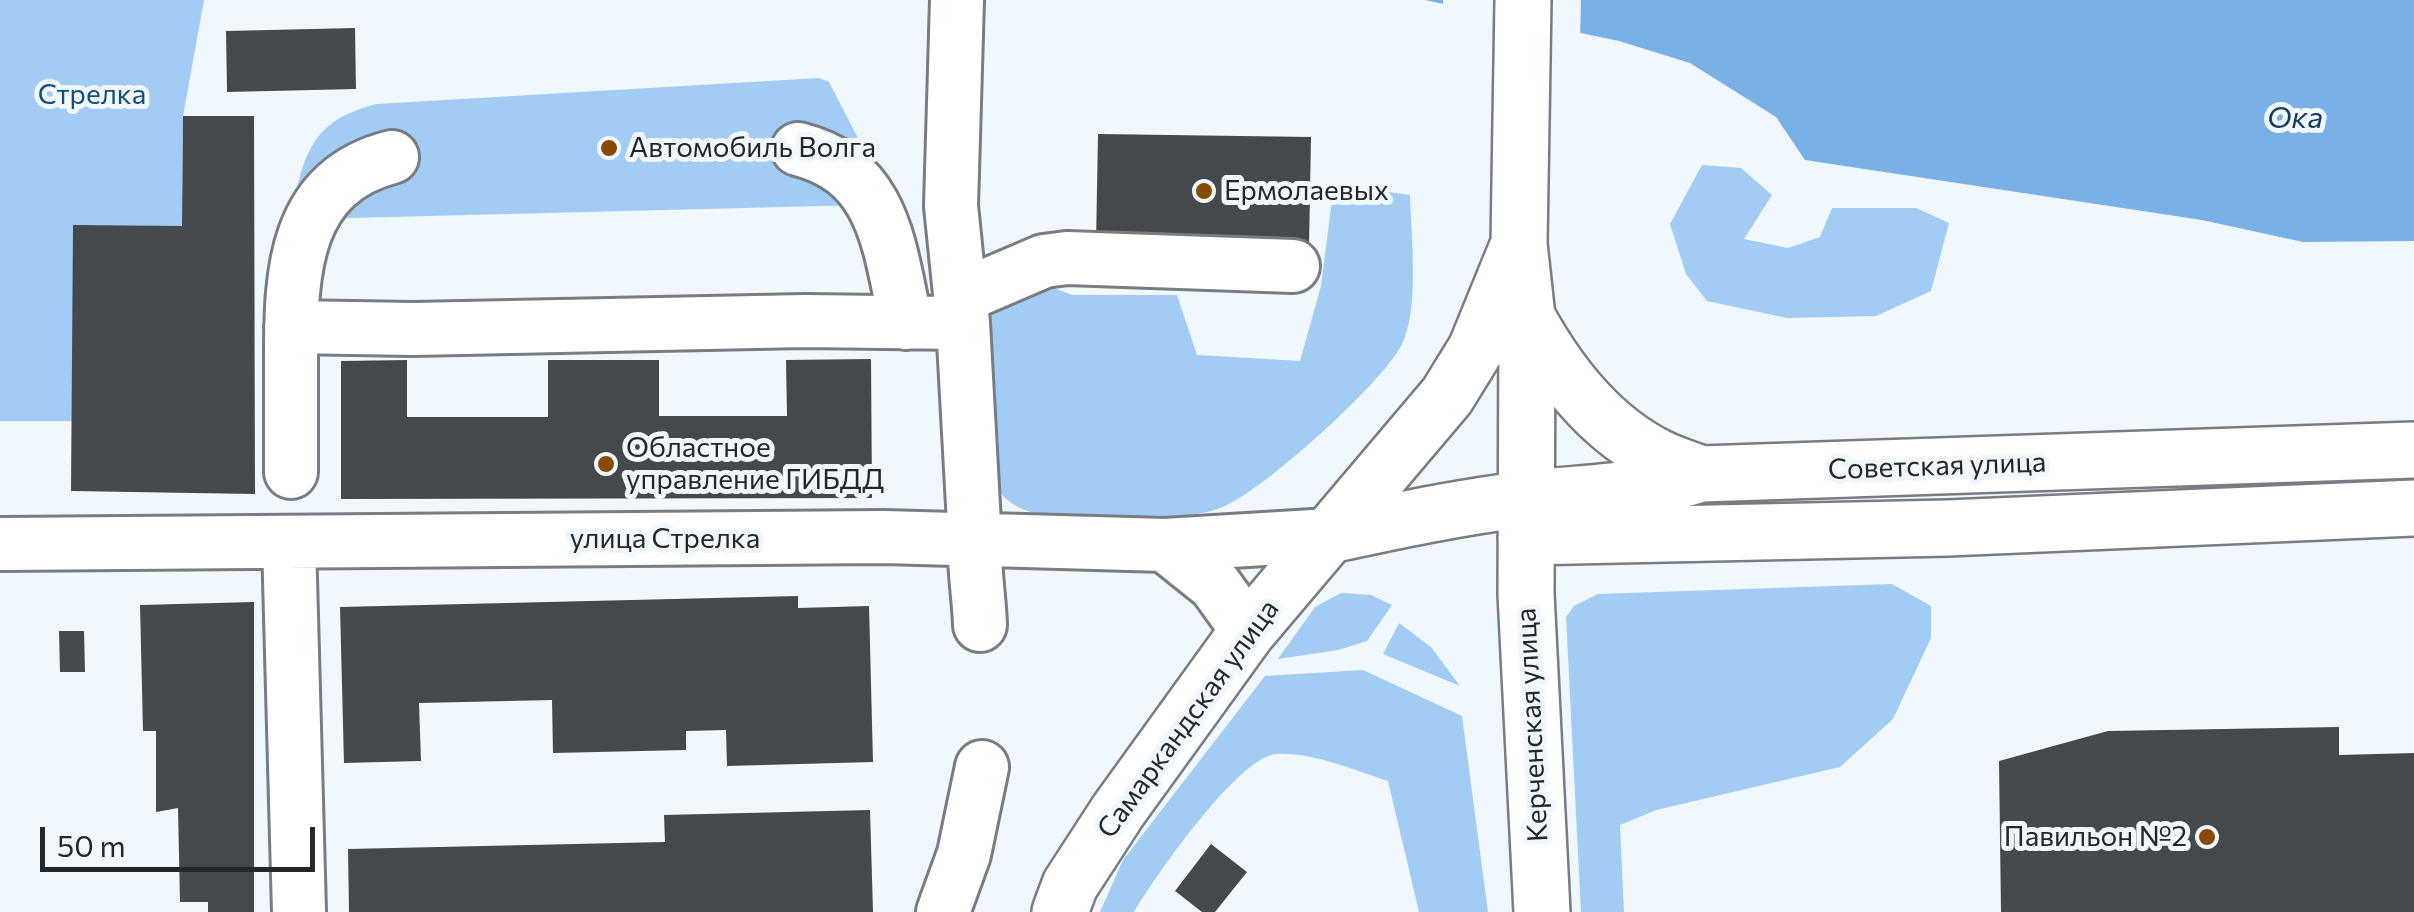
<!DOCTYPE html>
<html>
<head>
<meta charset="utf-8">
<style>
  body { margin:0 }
  #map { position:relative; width:2414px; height:912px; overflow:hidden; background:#f0f7fd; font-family:Commissioner,sans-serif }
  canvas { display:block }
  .scale { position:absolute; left:40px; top:827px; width:275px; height:45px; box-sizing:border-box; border:5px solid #242729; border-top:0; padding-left:12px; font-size:30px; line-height:35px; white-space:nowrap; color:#242729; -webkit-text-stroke:8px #f0f7fd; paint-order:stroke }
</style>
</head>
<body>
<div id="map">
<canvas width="2414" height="912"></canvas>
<div class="scale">50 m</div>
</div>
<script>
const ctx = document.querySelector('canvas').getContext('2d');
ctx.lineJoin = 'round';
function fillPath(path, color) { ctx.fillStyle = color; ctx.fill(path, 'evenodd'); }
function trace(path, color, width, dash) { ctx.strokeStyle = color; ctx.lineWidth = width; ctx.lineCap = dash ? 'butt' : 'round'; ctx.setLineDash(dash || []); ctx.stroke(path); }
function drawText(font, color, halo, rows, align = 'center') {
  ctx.font = font + ' Commissioner,sans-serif'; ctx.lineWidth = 10; ctx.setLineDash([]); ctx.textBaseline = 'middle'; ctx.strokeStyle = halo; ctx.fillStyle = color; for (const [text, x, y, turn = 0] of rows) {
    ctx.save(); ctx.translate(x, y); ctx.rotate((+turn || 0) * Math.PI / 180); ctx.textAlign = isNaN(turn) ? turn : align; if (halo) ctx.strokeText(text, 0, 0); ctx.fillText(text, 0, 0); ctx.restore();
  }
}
const green = new Path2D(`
  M0 0H204L183 116 182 226 72 421H0Z
  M819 78 829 82 877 175 862 205 311 219 295 198C306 143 321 118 377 104Z
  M1702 165 1741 168 1772 195 1744 239 1788 248 1820 237 1832 208H1916L1949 223 1931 291 1876 316 1787 318 1707 301 1686 274 1670 224Z
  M1334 184 1410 195C1411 236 1420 311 1401 346 1381 384 1260 494 1220 508 1177 523 1128 518 1083 517 1048 516 1016 517 995 486L986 324 998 293 1038 282 1072 295H1177L1197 355 1300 361 1321 286Z
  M1892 584 1931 606V638L1893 719 1840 767 1656 810 1620 825 1624 912H1581L1566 617 1574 606 1598 594Z
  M1341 593 1371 595 1392 605 1367 641 1338 650 1278 659 1315 607Z
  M1399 623 1431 647 1460 686 1383 654Z
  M1363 670 1462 716 1488 912H1419L1388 781C1353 770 1313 752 1276 754 1238 757 1154 878 1134 912H1100L1123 860 1265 676Z`);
const water = new Path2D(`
  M1425 0H2414V241L2303 242 2202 220 1805 160 1776 117 1690 63 1619 41Z`);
const pier = new Path2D(`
  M1443 0H1581L1580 38 1443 9Z`);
const building = new Path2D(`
  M355 28 356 89 227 92 226 31Z
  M183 116H254L255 494 71 491 73 225 182 226Z
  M1098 134 1311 137 1309 247 1096 244Z
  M871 359 872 498 341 499V361L407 360V417H548V360H659V416H787L786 360Z
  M798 596V608L869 606 873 762 727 766 726 730 686 731V750L553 753 552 700 419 703 421 761 344 763 340 607Z
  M254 602V912H208V902H180L178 808 156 812V731H143L140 605Z
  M59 631H84L85 672H60Z
  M2339 727V755L2414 753V912H2001L1999 761 2108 731Z
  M870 810 873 912H349L348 849 665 842 664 815Z
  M1211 844 1247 872 1215 912H1202L1175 891Z`);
const minor = new Path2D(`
  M957 0 951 206 963 323 975 542C974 570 979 596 980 625
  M798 149C886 171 889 248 906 323
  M960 297 1044 261 1067 258 1293 266
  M291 327 413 329 805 321 963 323
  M291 472C291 433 291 395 291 356 291 272 294 182 392 157
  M289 542 299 912
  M0 544 884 537 1165 545 1330 535
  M1165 545 1215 585 1248 631
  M943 912 964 854 982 767`);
const major = new Path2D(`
  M1523 0 1519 244 1527 317 1526 594 1542 912
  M1527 317C1557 372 1600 428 1658 457 1671 464 1687 468 1701 474L2414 450
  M1330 535C1395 521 1460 507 1527 499 1586 492 1644 492 1701 474
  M1526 537 1948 528 2414 508
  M1060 912 1070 885 1118 811 1248 631 1447 396 1476 349 1516 251`);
const markers = [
  [609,148,10,"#874a08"],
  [1204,191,10,"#874a08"],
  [606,464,10,"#874a08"],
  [2207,837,10,"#874a08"]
];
const parkNames = [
  ["Стрелка",92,95]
];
const poiNames = [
  ["Автомобиль Волга",629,148],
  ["Ермолаевых",1224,191],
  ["Областное",626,448],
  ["управление ГИБДД",626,480],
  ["Павильон №2",2187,837,"right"]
];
const streetNames = [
  ["Советская улица",1937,466,-2],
  ["улица Стрелка",665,539],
  ["Самаркандская улица",1188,719,-54],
  ["Керченская улица",1532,725,-93]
];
const waterNames = [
  ["Ока",2295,118]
];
fillPath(green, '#a3ccf4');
fillPath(water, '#79b0e5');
fillPath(pier, '#f0f7fd');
fillPath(building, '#44494e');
trace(minor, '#777d82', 58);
trace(major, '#777d82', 60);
trace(minor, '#fff', 52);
trace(major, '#fff', 55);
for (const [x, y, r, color] of markers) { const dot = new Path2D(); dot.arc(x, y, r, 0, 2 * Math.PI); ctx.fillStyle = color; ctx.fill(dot); trace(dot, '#f0f7fd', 4); }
drawText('28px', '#114e7f', '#f0f7fd', parkNames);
drawText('28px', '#242729', '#f0f7fd', poiNames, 'left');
drawText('28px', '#242729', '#f0f7fd', streetNames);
drawText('italic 30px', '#133c5f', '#f0f7fd', waterNames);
</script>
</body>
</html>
